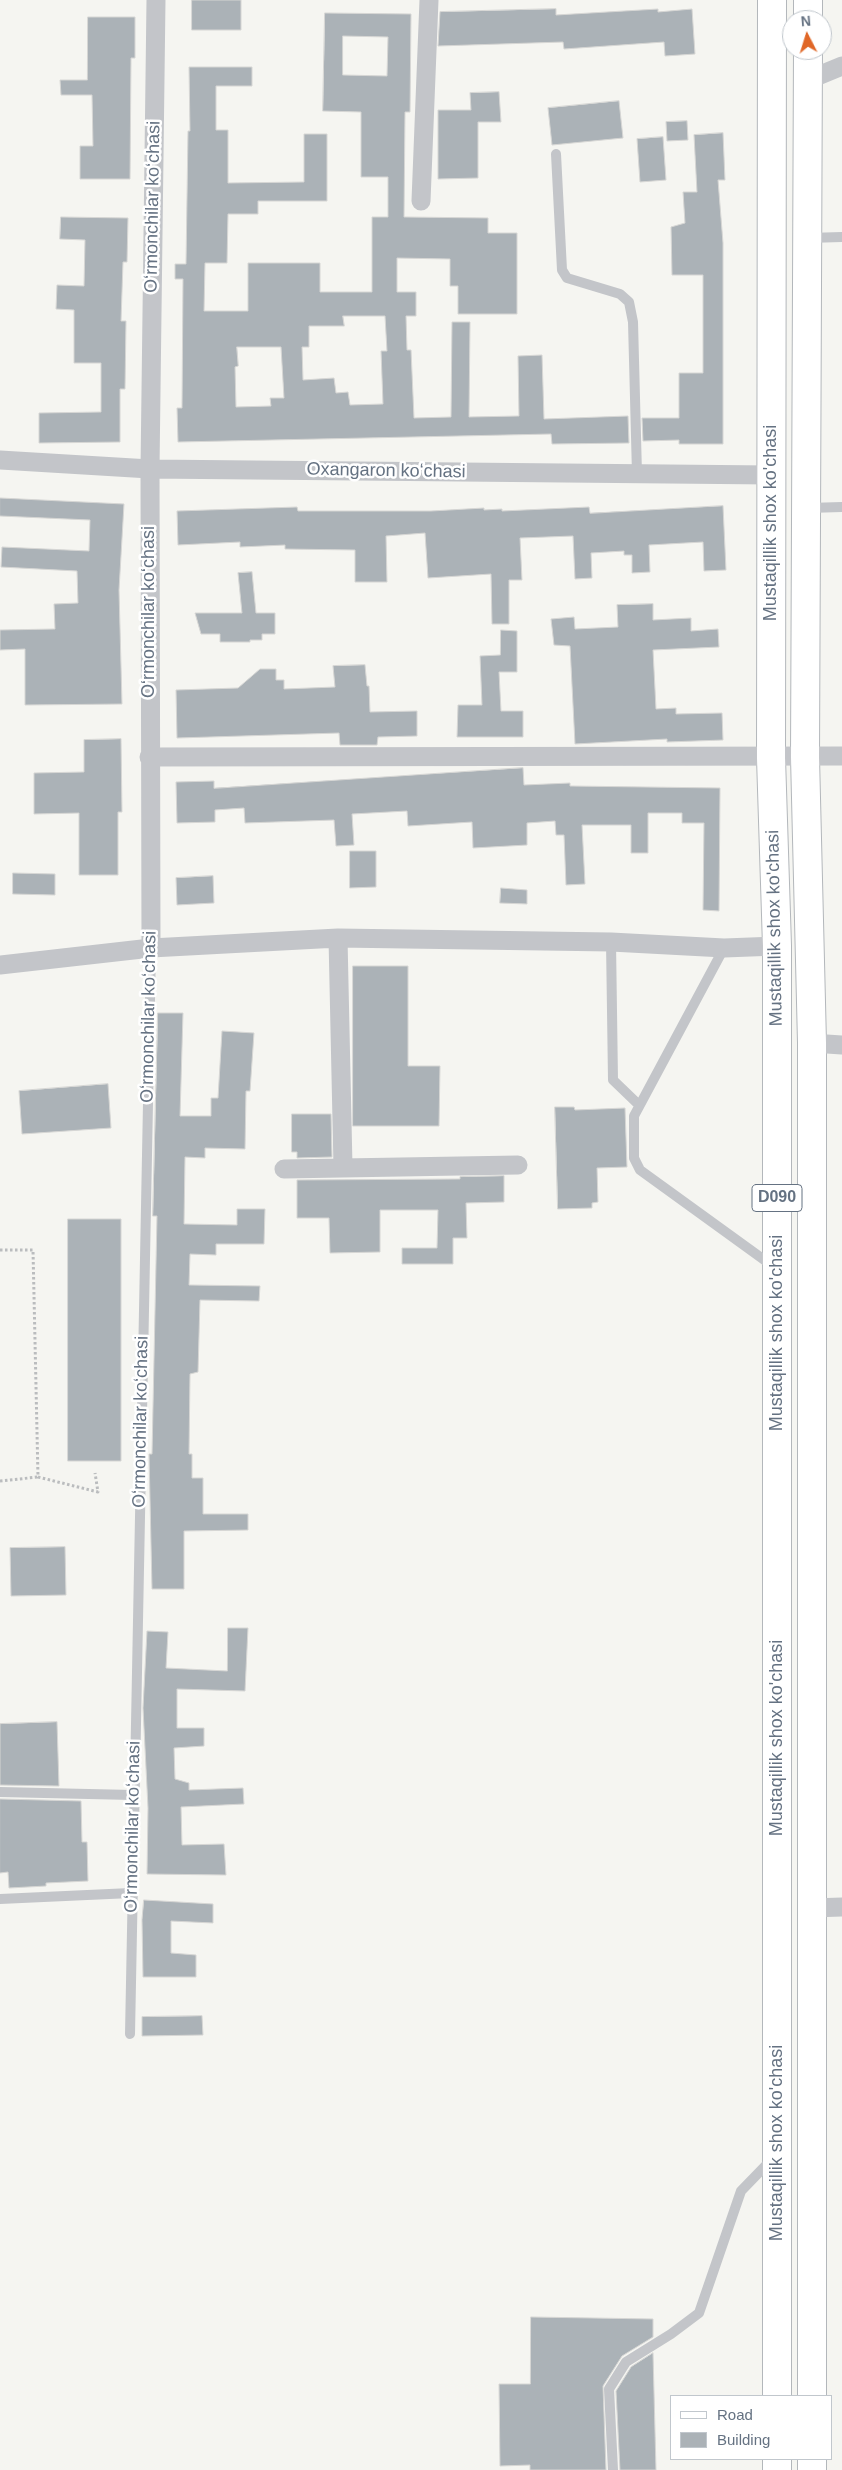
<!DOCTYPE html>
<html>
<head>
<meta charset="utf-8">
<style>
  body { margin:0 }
  #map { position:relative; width:842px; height:2470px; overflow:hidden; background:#f5f5f1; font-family:Arial,sans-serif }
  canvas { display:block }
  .legend { position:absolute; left:670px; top:2395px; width:162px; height:65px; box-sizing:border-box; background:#fff; border:1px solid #c1c7cd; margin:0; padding:6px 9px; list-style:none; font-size:15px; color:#657282 }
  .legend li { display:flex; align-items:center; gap:10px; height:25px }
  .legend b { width:25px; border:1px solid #c1c7cd }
  .north { position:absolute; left:782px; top:10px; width:50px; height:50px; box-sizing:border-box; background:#fff; border:1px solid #c1c7cd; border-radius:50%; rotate:355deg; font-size:14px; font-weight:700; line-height:20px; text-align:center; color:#657282 }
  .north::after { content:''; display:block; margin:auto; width:18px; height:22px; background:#e06727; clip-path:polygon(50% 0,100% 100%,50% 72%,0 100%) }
</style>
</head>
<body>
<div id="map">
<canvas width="842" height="2470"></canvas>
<ul class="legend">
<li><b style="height:6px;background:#fff"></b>Road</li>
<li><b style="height:14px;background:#abb2b7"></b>Building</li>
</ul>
<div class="north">N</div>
</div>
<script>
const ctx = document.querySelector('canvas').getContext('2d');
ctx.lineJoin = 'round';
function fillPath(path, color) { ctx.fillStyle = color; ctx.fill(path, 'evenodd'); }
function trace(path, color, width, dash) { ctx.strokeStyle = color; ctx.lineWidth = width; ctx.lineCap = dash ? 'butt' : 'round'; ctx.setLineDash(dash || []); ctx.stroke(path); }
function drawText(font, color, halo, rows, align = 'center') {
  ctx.font = font + ' Arial,sans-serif'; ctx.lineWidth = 5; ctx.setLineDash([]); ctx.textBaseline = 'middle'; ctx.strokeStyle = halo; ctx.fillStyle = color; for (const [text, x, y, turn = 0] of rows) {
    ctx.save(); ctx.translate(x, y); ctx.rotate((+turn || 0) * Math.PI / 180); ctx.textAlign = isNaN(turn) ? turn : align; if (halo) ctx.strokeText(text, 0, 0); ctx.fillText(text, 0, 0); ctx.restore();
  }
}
const building = new Path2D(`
  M192 0H241V30H192Z
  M556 9V15L658 9V12L692 9 695 54 665 56 664 42 564 49 563 42 438 46 440 12Z
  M325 13 411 14 410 112H405L404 217 488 218V233H517V314H458V286H450V259L397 258V292H416V316H406L407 350H411L414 418 451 417 452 322H470L469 417 519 416 518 356 542 355 544 419 628 416 629 443 552 444 551 434 178 442 177 408H182L183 279H175V264H186L188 131H190L189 67H252V86H216V130H228V183L304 182V134H327V201H258V214H228L227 263H205L204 311H248V263H320V292H372V217H388V177H361V112L323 111ZM343 36 388 37 387 76 343 75ZM343 316H385L387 351H381L383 404 350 405 348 392 336 393 334 378 303 380 302 347H309V326H344ZM237 347H281L284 398H270L271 406 236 407 235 367 238 366Z
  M88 17H135V58H131L130 179H80V146H93L92 95H61L60 80H87Z
  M499 92 501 122H478V178L438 179V110H471L470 93Z
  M619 101 623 138 552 145 548 108Z
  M687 121 688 140 667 141 666 122Z
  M723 133 725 180H718L723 243V444H679V440L643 441 642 418H679V373H703V275H672L671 227 685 223 683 192H697L694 135Z
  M663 137 666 180 640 182 637 139Z
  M61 217 128 218 127 262H123L121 321H126L125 389H120V442L39 443V413L101 412V363H74V310L56 309 57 285 84 286 85 240 60 239Z
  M0 498 124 504 119 590 122 704 25 705V649L0 650V630L55 629 54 604 78 603 77 571 1 567 2 547 89 551 90 520 0 516Z
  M723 506 726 570 704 571 703 542 649 545 650 572 632 573V555H624V551L591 553 592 578 575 579 573 536 520 538 522 580H509V624H492L491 574 428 578 425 533 386 536 387 582H355V550L285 549V545L240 547V542L178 545 177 511 297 507 298 511H431L484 508V510L502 509V511L589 507 590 513Z
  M252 572 256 613H275V634H262V640H250V642H220V634H201L195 613H242L238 573Z
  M653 604V620L691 618V631L718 629 719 647 653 650 656 709 676 708V714L722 713 723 740 667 742V739L575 744 570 646 554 645 551 619 574 617 575 629 618 627 617 605Z
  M501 630 517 631V672H499L501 711H523V737H457L458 705H482L480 656 500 655Z
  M365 665 367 686H369L370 712 417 711V736L378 737 377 745H340L339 733 177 738 176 690 238 688 260 669H276V680H284V689L335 687 333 666Z
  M121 739 122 812H118V875H79V813L34 814V773L84 772V740Z
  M523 768 524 785 570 783V786L720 788 719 911 703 910 704 823H682V813H648V853H631V825H582L585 884 566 885 564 835H556L555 821 527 823V845L473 848 472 822 408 826 407 811 352 814 354 845 336 846 334 820 245 823 244 808 215 810V822L177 823 176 782 214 781V788Z
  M350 851H376V887L350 888Z
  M13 873 55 874V895L13 894Z
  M213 876 214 903 177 905 176 878Z
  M501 888 527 890V904L500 903Z
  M353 966H408V1066H440L439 1126H353Z
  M158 1013H183L180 1116H211V1098H218L222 1031 254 1033 250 1091H246L245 1149 205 1148V1158L185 1157 184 1224 237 1225V1209H265L264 1244H216V1255L190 1254 189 1285 260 1286 259 1301 200 1300 198 1372 190 1374 189 1454H192V1478H203V1514H248V1530L184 1531V1589H152L149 1454H152L157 1216H153Z
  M108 1084 111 1128 22 1134 19 1091Z
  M555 1107H574L575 1110 625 1108 627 1167 597 1168 598 1202 592 1203V1208L558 1209Z
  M292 1114H331L332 1157 297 1158V1152H292Z
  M504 1176V1202L466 1203 467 1238H453V1264H402V1248H437L438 1210H380V1252L330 1253 329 1218H297V1180L460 1179V1177Z
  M68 1219H121V1461H68Z
  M65 1547 66 1595 11 1596 10 1548Z
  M228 1628H248L245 1691 177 1689V1728H204V1746L174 1748 175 1779 189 1783V1790L243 1788 244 1804 181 1807 182 1845 224 1844 226 1875 147 1874 148 1808 143 1708 147 1631 168 1632 166 1668 227 1671Z
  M57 1722 59 1786 0 1785V1724Z
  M0 1799 81 1801 82 1842H87L88 1881 46 1883V1886L9 1888 8 1872 0 1873Z
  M144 1900 213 1904V1923L171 1921V1953L196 1955V1977H143L142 1920Z
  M202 2016 203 2035 142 2036V2017Z
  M531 2317 653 2319V2337L622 2356 603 2386 606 2470H530V2465L500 2466 499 2384H530Z
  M653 2353 656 2470H620L616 2391 631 2367Z`);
const path = new Path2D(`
  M0 1250H33L38 1477 98 1492 95 1473
  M0 1481 38 1477`);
const lane = new Path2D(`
  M556 154 562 270 567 278 620 294 629 302 633 322 637 474
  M808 238 842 237
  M808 508 842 507
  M611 942 613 1080 639 1105
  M724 948 634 1116V1158L640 1170 774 1267
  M0 1792 133 1795
  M0 1899 131 1893
  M130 2034 151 948
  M613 2470 609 2389 626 2362 671 2334 699 2313 741 2191 773 2158`);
const street = new Path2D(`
  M808 80 842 66
  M421 201 429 0
  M0 460 150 469 771 475
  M149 757 842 756
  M338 938 343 1167
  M151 948 150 469 156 0
  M0 965 151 948 338 938 611 942 724 948 777 946
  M812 1043 842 1045
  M284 1169 518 1165
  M812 1908 842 1907`);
const primary = new Path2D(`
  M772 0 771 758 777 946V2396
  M808 20V0
  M808 50 805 757 812 1043V2396
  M777 2470V2459
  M812 2470V2459`);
const shields = [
  [777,1198,50]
];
const shieldNames = [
  ["D090",777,1198]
];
const streetNames = [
  ["Oʻrmonchilar koʻchasi",153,207,-89],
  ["Oxangaron koʻchasi",386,471,1],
  ["Mustaqillik shox ko'chasi",771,523,-90],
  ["Oʻrmonchilar koʻchasi",149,612,-90],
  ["Mustaqillik shox ko'chasi",775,928,-91],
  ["Oʻrmonchilar koʻchasi",149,1017,-89],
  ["Mustaqillik shox ko'chasi",777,1333,-90],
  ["Oʻrmonchilar koʻchasi",141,1422,-89],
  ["Mustaqillik shox ko'chasi",777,1738,-90],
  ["Oʻrmonchilar koʻchasi",133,1827,-89],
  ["Mustaqillik shox ko'chasi",777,2143,-90]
];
fillPath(building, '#abb2b7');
trace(building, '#d6d6d4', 1);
trace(primary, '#b3b7bb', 30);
trace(path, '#babcbe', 3, [2.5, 2.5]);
trace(lane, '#c3c5c9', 10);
trace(street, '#c3c5c9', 19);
trace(primary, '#fff', 28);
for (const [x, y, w] of shields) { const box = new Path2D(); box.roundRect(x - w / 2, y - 13.5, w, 27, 4); ctx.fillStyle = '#fff'; ctx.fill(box); trace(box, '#657282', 1); }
drawText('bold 16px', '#657282', null, shieldNames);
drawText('18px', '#657282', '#fff', streetNames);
</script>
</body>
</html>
